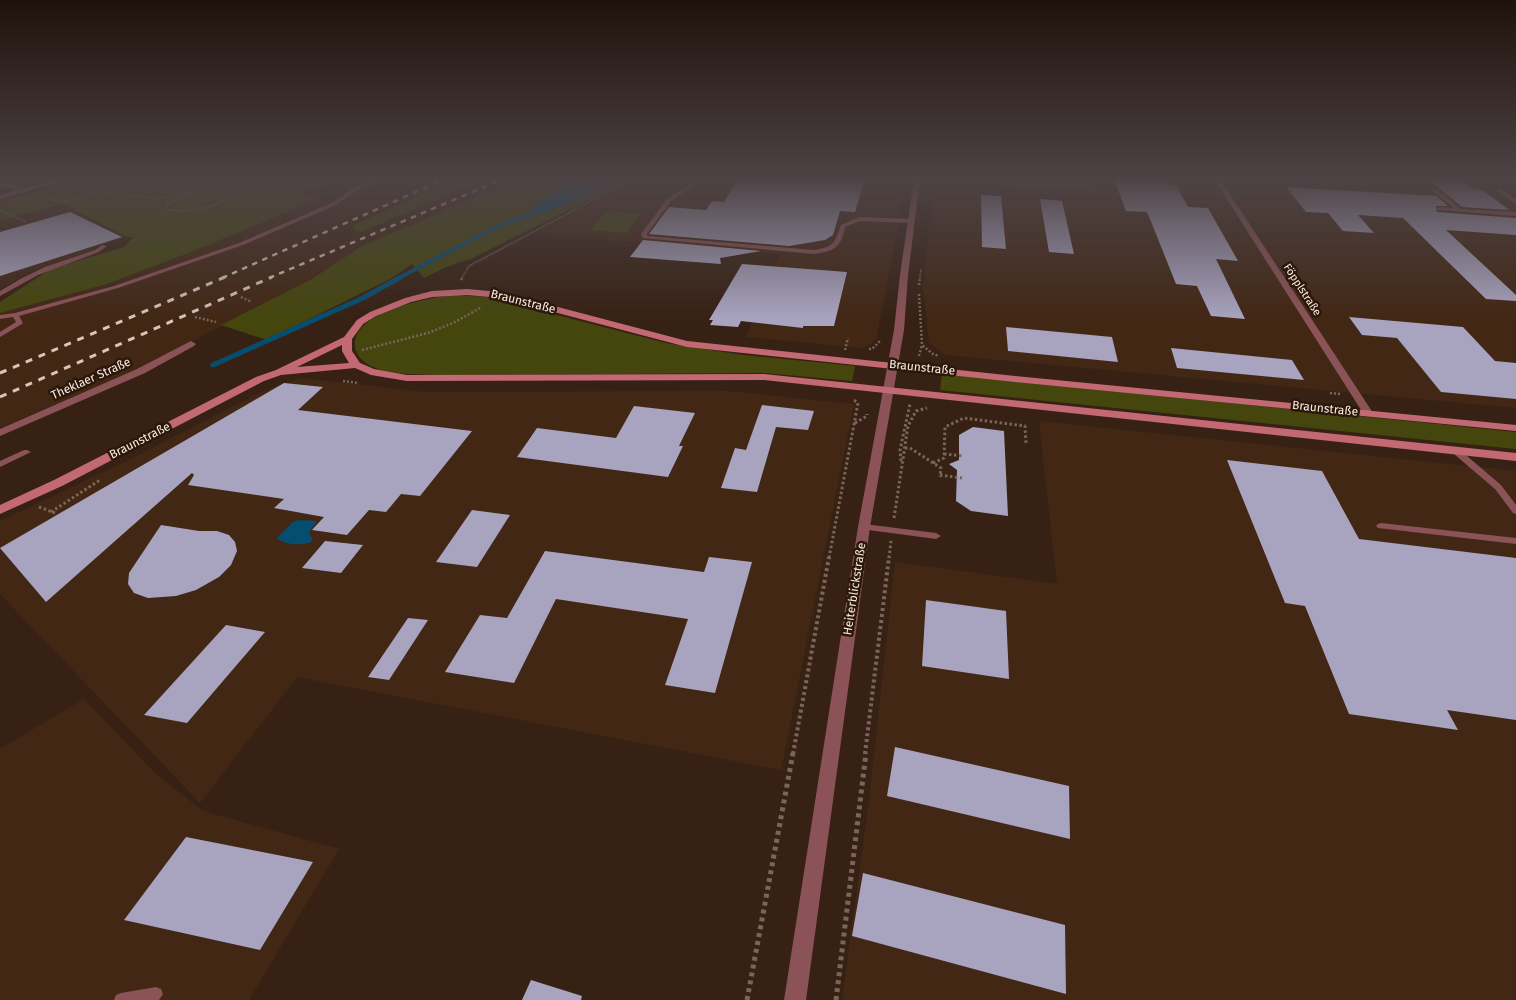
<!DOCTYPE html>
<html>
<head>
<meta charset="utf-8">
<style>
  body { margin:0 }
  canvas { display:block; background:#372114 }
</style>
</head>
<body>
<canvas width="1516" height="1000"></canvas>
<script>
const ctx = document.querySelector('canvas').getContext('2d');
ctx.lineJoin = 'round';
function fillPath(path, color) { ctx.fillStyle = color; ctx.fill(path, 'evenodd'); }
function trace(path, color, width, dash) { ctx.strokeStyle = color; ctx.lineWidth = width; ctx.lineCap = dash ? 'butt' : 'round'; ctx.setLineDash(dash || []); ctx.stroke(path); }
function drawText(font, color, halo, rows, align = 'center') {
  ctx.font = font + ' "Fira Sans",sans-serif'; ctx.lineWidth = 5; ctx.setLineDash([]); ctx.textBaseline = 'middle'; ctx.strokeStyle = halo; ctx.fillStyle = color; for (const [text, x, y, turn = 0] of rows) {
    ctx.save(); ctx.translate(x, y); ctx.rotate((+turn || 0) * Math.PI / 180); ctx.textAlign = isNaN(turn) ? turn : align; if (halo) ctx.strokeText(text, 0, 0); ctx.fillText(text, 0, 0); ctx.restore();
  }
}
const built = new Path2D(`
  M344 179H455L352 226 360 233 487 179H518L360 247 312 279 142 367 0 428V313L107 284 196 250 319 200 299 194Z
  M637 179H903L899 222 876 340 868 346 860 348 746 337 780 254 534 234Z
  M934 179H1516V408L945 355 929 343 923 287Z
  M63 204 127 237 98 246 94 251 29 272 0 289V222Z
  M301 378 425 392 727 391 854 404 781 770 297 677 200 803 0 594V521L125 462 261 392Z
  M1039 421 1516 471V1000H842L870 793 895 562 1057 584Z
  M84 699 157 775 203 811 339 849 249 1000H0V749Z`);
const green = new Path2D(`
  M81 179H326L338 181 300 193 320 199 196 250 107 284 0 313V302L51 269 124 247 133 237H127L63 204 0 221V201Z
  M455 179H487L359 233 352 226Z
  M518 179H580L531 209 538 215 593 193 611 179H624L610 189 473 258 446 267 424 278 412 264 390 279 267 340 221 325 312 279 360 247Z
  M936 179H1088L1092 191 936 181Z
  M607 211 641 214 626 233 590 230Z
  M457 295 486 297 666 343 743 355 855 366 852 381 765 373 439 375C419 374 397 375 378 369 367 365 356 358 355 346 353 310 432 297 457 295Z
  M942 374 1516 432V449L940 390Z`);
const water = new Path2D(`
  M580 179H611L593 193 538 215 530 209 547 197Z
  M299 520 317 521 309 532 312 539 311 542C303 546 284 545 277 538L293 522Z`);
const streamFar1 = new Path2D(`
  M399 278 496 227 535 213`);
const stream = new Path2D(`
  M213 365 363 298 401 277`);
const building = new Path2D(`
  M738 179H865L855 212 840 211 833 235 825 240 789 246 649 234 669 207 706 210 712 201 724 202Z
  M1114 179H1164L1167 184 1176 185 1188 207 1208 208 1238 261 1216 259 1245 319 1211 316 1197 286 1176 284 1148 214 1146 212 1126 211Z
  M1428 179H1461L1474 189 1483 190 1509 210 1462 207Z
  M1286 187 1436 196 1448 206H1436L1437 212 1516 218V235L1446 230 1516 295V301L1486 299 1403 218 1358 215 1374 233 1343 231 1328 213 1306 212Z
  M981 195 1001 196 1006 249 982 247Z
  M1040 199 1062 201 1074 254 1049 252Z
  M70 212 122 237 0 276V232Z
  M643 240 761 251 720 258 721 264 630 257Z
  M742 264 847 272 834 326H803V328L741 321 738 327 710 325 713 320H709Z
  M1349 317 1463 327 1495 361 1516 363V399L1441 392 1397 338 1362 335Z
  M1006 327 1112 337 1118 362 1008 351Z
  M1171 348 1292 360 1304 380 1177 368Z
  M284 383 323 387 298 410 472 431 420 496 401 494 386 512 369 510 347 535 312 530 324 517 274 508 284 499 188 485 194 475 192 473 46 602 0 548Z
  M762 405 814 411 808 430 776 427 757 492 721 488 735 448 746 450Z
  M634 406 695 413 679 446H683L668 477 517 457 537 428 616 438Z
  M973 427 1004 431 1008 516 971 511 956 501 957 470 949 464 959 460V435Z
  M1227 460 1322 471 1359 539 1516 558V720L1447 710 1458 730 1349 714 1305 606 1285 603Z
  M472 510 510 515 477 567 436 562Z
  M161 525 199 531H217L229 535 235 542 237 551 231 565 219 577 196 590 176 596 148 598 134 593 128 584 129 573Z
  M325 541 363 545 341 573 302 568Z
  M545 551 704 572 709 557 752 562 715 693 665 685 688 619 556 599 514 683 445 672 480 615 507 618Z
  M926 600 1006 611 1009 679 922 666Z
  M408 618 428 620 389 680 368 677Z
  M226 625 265 632 187 723 144 715Z
  M895 747 1069 786 1070 839 887 796Z
  M186 837 313 862 260 950 124 920Z
  M863 873 1065 925 1066 994 852 936Z
  M531 980 582 996 581 1000H522Z`);
const pathFar4 = new Path2D(`
  M97 192 154 198 176 196 209 189 240 190 276 187
  M189 194 167 205 168 210C195 213 219 207 240 190
  M45 198 65 202 97 192 74 189
  M0 210 26 222
  M462 278 469 266 633 179
  M920 278 921 269`);
const pathFar3 = new Path2D(`
  M461 280 463 277
  M919 285 920 277
  M919 294 922 345 933 354 939 356
  M241 297 252 302
  M195 317 216 322
  M869 349H872L881 340
  M362 350 428 333 453 323 482 307
  M845 350 848 338
  M919 356 922 345
  M343 381 359 383
  M1330 393 1340 394
  M854 400 857 402`);
const pathFar2 = new Path2D(`
  M855 423 867 416V414
  M905 448H910L941 468 940 477
  M944 454 963 456
  M901 461 900 450 910 404
  M933 463 944 458 945 427 964 418 1025 426 1026 443
  M940 475 962 478
  M39 507 55 513
  M51 512 100 480
  M894 518 908 426 916 411 927 408
  M829 558 858 403 855 401
  M889 558 891 541`);
const pathFar1 = new Path2D(`
  M793 754 829 557
  M865 754 889 557`);
const path = new Path2D(`
  M747 1000 793 753
  M836 1000 866 753`);
const service = new Path2D(`
  M380 179H387L359 189 336 205 243 245 118 288 19 316 23 323 22 324 0 337V332L16 322 13 317 0 319V315L15 313 114 286 239 243 332 203 355 187Z
  M698 179H703L671 201 647 234V236L814 250C835 247 834 243 841 225L859 217 911 219 914 221 911 223 860 221 845 227C841 248 834 251 814 254L643 238 641 234 667 199Z
  M1432 189H1436L1461 209 1516 212V216L1437 210V208L1439 207 1454 208 1432 191Z
  M1498 189H1502L1516 200V204L1498 191Z
  M102 245 107 246 99 252 38 275 0 296V291L22 278 45 267 95 250Z
  M24 450H27L31 452 0 467V461Z
  M1454 450H1460L1501 485 1516 505V514L1513 513 1495 489 1454 454 1453 452Z
  M1381 523 1516 538V544L1378 528 1376 526 1378 524Z
  M864 524 936 533 941 536 936 539 861 529 859 527Z
  M156 987 161 989 163 994 159 1000H114L116 995 121 993Z`);
const minor = new Path2D(`
  M60 179H71L0 199V195L17 190 0 186V182L25 188Z
  M1214 179H1220L1373 413 1372 415H1364L1363 413Z
  M191 341 196 344 194 346 145 373 0 436V429L137 369Z`);
const tertiary = new Path2D(`
  M914 179H920L908 275 904 330 870 527 806 1000H784L858 527 894 330 900 275Z`);
const secondary = new Path2D(`
  M467 289 501 292 687 341 1015 376 1516 425V431L1015 382 687 347 501 298 467 295 432 297 411 302 376 316 363 324 352 339V351L360 363 374 369 407 375 764 374 1516 453V461L764 380 407 381 371 375 355 368 281 375 264 381 62 486 0 514V505L54 480 256 377 276 370 344 337 357 320 370 312 405 298 432 291ZM342 345V351L349 363 297 367Z`);
const railFar1 = new Path2D(`
  M222 278 445 179
  M269 278 503 179`);
const rail = new Path2D(`
  M0 373 225 277
  M0 397 272 277`);
const farStreetnames = [
  ["Föpplstraße",1302,290,57]
];
const streetNames = [
  ["Braunstraße",523,302,14],
  ["Braunstraße",922,368,6],
  ["Theklaer Straße",91,379,-24],
  ["Braunstraße",1325,409,6],
  ["Braunstraße",140,441,-27],
  ["Heiterblickstraße",855,589,-81]
];
fillPath(built, '#422715');
fillPath(green, '#44460e');
fillPath(water, '#054e71');
trace(streamFar1, '#054e71', 4);
trace(stream, '#054e71', 5);
fillPath(building, '#a8a3bf');
trace(pathFar4, '#79655a', 2, [1, 1]);
trace(pathFar3, '#79655a', 2.5, [2, 2]);
trace(pathFar2, '#79655a', 3, [2.5, 2.5]);
trace(pathFar1, '#79655a', 4, [3, 3]);
trace(path, '#79655a', 5, [4, 4]);
fillPath(service, '#8b5358');
fillPath(minor, '#8b5358');
fillPath(tertiary, '#8b5358');
fillPath(secondary, '#c36973');
trace(railFar1, '#d5c5bb', 2.5, [5.5, 5.5]);
trace(rail, '#d5c5bb', 3, [7, 7]);
const sky = ctx.createLinearGradient(0, 0, 0, 319);
sky.addColorStop(0, '#1e120b');
sky.addColorStop(0.56, '#4d4345');
sky.addColorStop(1, '#4d434500');
ctx.fillStyle = sky;
ctx.fillRect(0, 0, 1516, 319);
drawText('11px', '#fbece3', '#2c180b', farStreetnames);
drawText('12px', '#fbece3', '#2c180b', streetNames);
</script>
</body>
</html>
